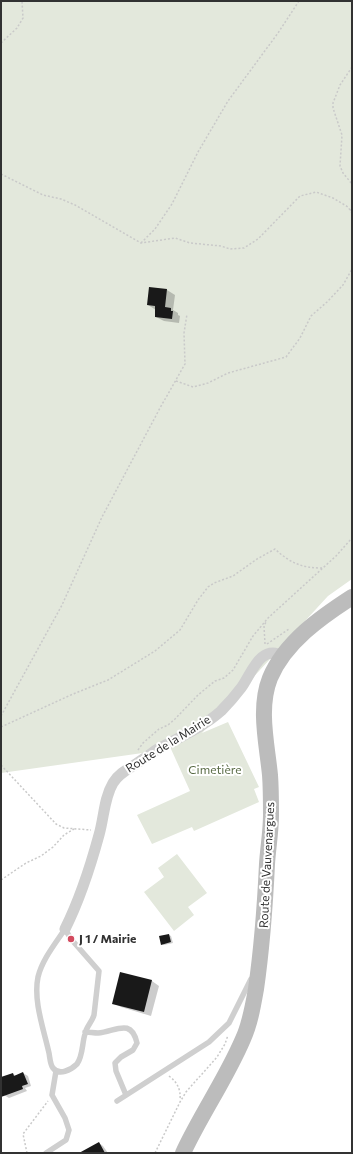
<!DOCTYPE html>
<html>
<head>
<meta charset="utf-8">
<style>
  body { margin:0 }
  #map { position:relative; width:353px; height:1154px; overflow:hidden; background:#fff; font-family:Commissioner,sans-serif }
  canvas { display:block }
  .frame { position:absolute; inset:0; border:2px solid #323232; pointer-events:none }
</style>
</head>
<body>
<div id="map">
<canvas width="353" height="1154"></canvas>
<div class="frame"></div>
</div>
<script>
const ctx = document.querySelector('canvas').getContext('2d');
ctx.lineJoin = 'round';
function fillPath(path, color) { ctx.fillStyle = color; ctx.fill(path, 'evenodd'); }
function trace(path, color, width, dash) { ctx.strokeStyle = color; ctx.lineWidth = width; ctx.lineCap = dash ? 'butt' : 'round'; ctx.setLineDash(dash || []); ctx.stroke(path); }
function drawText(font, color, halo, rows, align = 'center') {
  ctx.font = font + ' Commissioner,sans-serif'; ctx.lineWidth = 4; ctx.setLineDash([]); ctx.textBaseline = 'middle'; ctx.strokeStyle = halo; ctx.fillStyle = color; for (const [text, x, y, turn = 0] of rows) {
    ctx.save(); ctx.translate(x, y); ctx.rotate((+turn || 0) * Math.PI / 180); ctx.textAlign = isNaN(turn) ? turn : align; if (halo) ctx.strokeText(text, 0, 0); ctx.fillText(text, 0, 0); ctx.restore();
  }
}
const green = new Path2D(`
  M1 1H352V579L328 596 202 733 228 722 259 787 254 789 259 802 194 831 192 827 152 844 137 815 190 791 171 749 1 773Z
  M177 854 207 893 188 907 194 915 174 931 144 892 164 877 158 868Z`);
const shadow = new Path2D(`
  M150 288 167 290 175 295 173 310 178 313V315L180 316 179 323 164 321 156 317V310L148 305Z
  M169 935 171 936 173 943 164 945 162 944Z
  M121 973 152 981 159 986 151 1016 121 1007 113 1003Z
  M23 1073 28 1076 31 1086 25 1088 27 1091 9 1098 4 1095 1 1091V1082L13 1074 17 1076Z
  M99 1143 103 1146 108 1153H81Z`);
const building = new Path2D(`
  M149 287 167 289 165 307 171 308V311H173L172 319 155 317V306L147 305Z
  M169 934 171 942 161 945 159 936Z
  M120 972 152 980 144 1012 112 1004Z
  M23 1072 28 1084 22 1086 23 1089 1 1097V1077L13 1073 14 1076Z
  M99 1142 105 1153H79Z`);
const path = new Path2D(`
  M1 43 17 28 23 18 22 1
  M352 67 340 85 333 103V108L342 135 340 166 343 173 352 184
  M1 174 43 195 61 199 75 205 141 243 175 238 190 243 221 246 230 249 244 248 258 239 300 196 316 192 333 198 348 207 352 213
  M351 211 352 205
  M141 243 155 229 172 204 198 152 228 101 278 33 299 1
  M176 381 193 387 208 383 228 373 286 357 300 338 311 316 327 302 343 285 352 269
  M265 644 264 626 266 622
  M267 644 289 629
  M1 716 62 605 102 517 160 408 185 364 184 333 187 314
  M1 727 73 694 108 680 155 651 180 630 198 600 208 587 214 583 233 576 257 559 275 549C290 563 302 568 322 568
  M138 750 143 743 159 729 168 725 175 719 198 695 215 681 224 678 233 670 253 636 268 618 336 556 352 538
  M1 765 56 824 64 828 91 830
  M1 880 26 863 41 856 53 847 64 835 74 829
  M169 1076C177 1082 181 1089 180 1100
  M27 1153 23 1134 48 1101
  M155 1153 180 1102 186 1092 217 1057 225 1044 228 1035`);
const lane = new Path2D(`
  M65 929 71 939 99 971 94 1015C92 1022 86 1027 85 1034 82 1043 83 1056 77 1064 71 1070 59 1076 53 1068 50 1064 50 1058 49 1053 44 1030 33 1001 38 977 42 960 55 944 65 929Z
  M85 1032C89 1032 94 1033 98 1033 115 1032 131 1017 137 1043L133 1050 121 1057 115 1063 116 1071 126 1095
  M117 1101 209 1042 229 1023 251 979
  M46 1153 66 1140 69 1130 65 1118 52 1095 56 1071`);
const street = new Path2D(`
  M65 929C80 899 90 868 99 835 104 818 104 798 113 783 118 774 128 769 136 764 143 759 150 755 156 750 178 738 202 728 221 711 228 704 235 696 241 688 251 675 260 643 283 656`);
const secondary = new Path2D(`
  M183 1153C201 1114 226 1079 243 1039 250 1024 253 1006 256 989 262 947 265 906 267 864 268 848 271 831 271 815 271 802 271 788 270 775 267 744 258 708 270 678 285 642 321 617 352 597`);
const markers = [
  [71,939,4,"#d34a5e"]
];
const streetNames = [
  ["Route de la Mairie",168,744,-32],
  ["Route de Vauvenargues",267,865,-87]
];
const parkNames = [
  ["Cimetière",215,770]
];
const poiNames = [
  ["J 1 / Mairie",79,939]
];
fillPath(green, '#e3e8dc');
fillPath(shadow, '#0003');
fillPath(building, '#191919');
trace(path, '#c9c9c9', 1.5, [2, 2]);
trace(lane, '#cfcfcf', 5.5);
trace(street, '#cfcfcf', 11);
trace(secondary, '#bcbcbc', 16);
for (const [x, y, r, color] of markers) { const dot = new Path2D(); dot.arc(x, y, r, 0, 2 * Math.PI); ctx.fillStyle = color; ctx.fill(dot); trace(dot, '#fff', 1.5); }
drawText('12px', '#323232', '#fff', streetNames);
drawText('12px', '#586a44', '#fff', parkNames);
drawText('bold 12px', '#323232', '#fff', poiNames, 'left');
</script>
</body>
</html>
